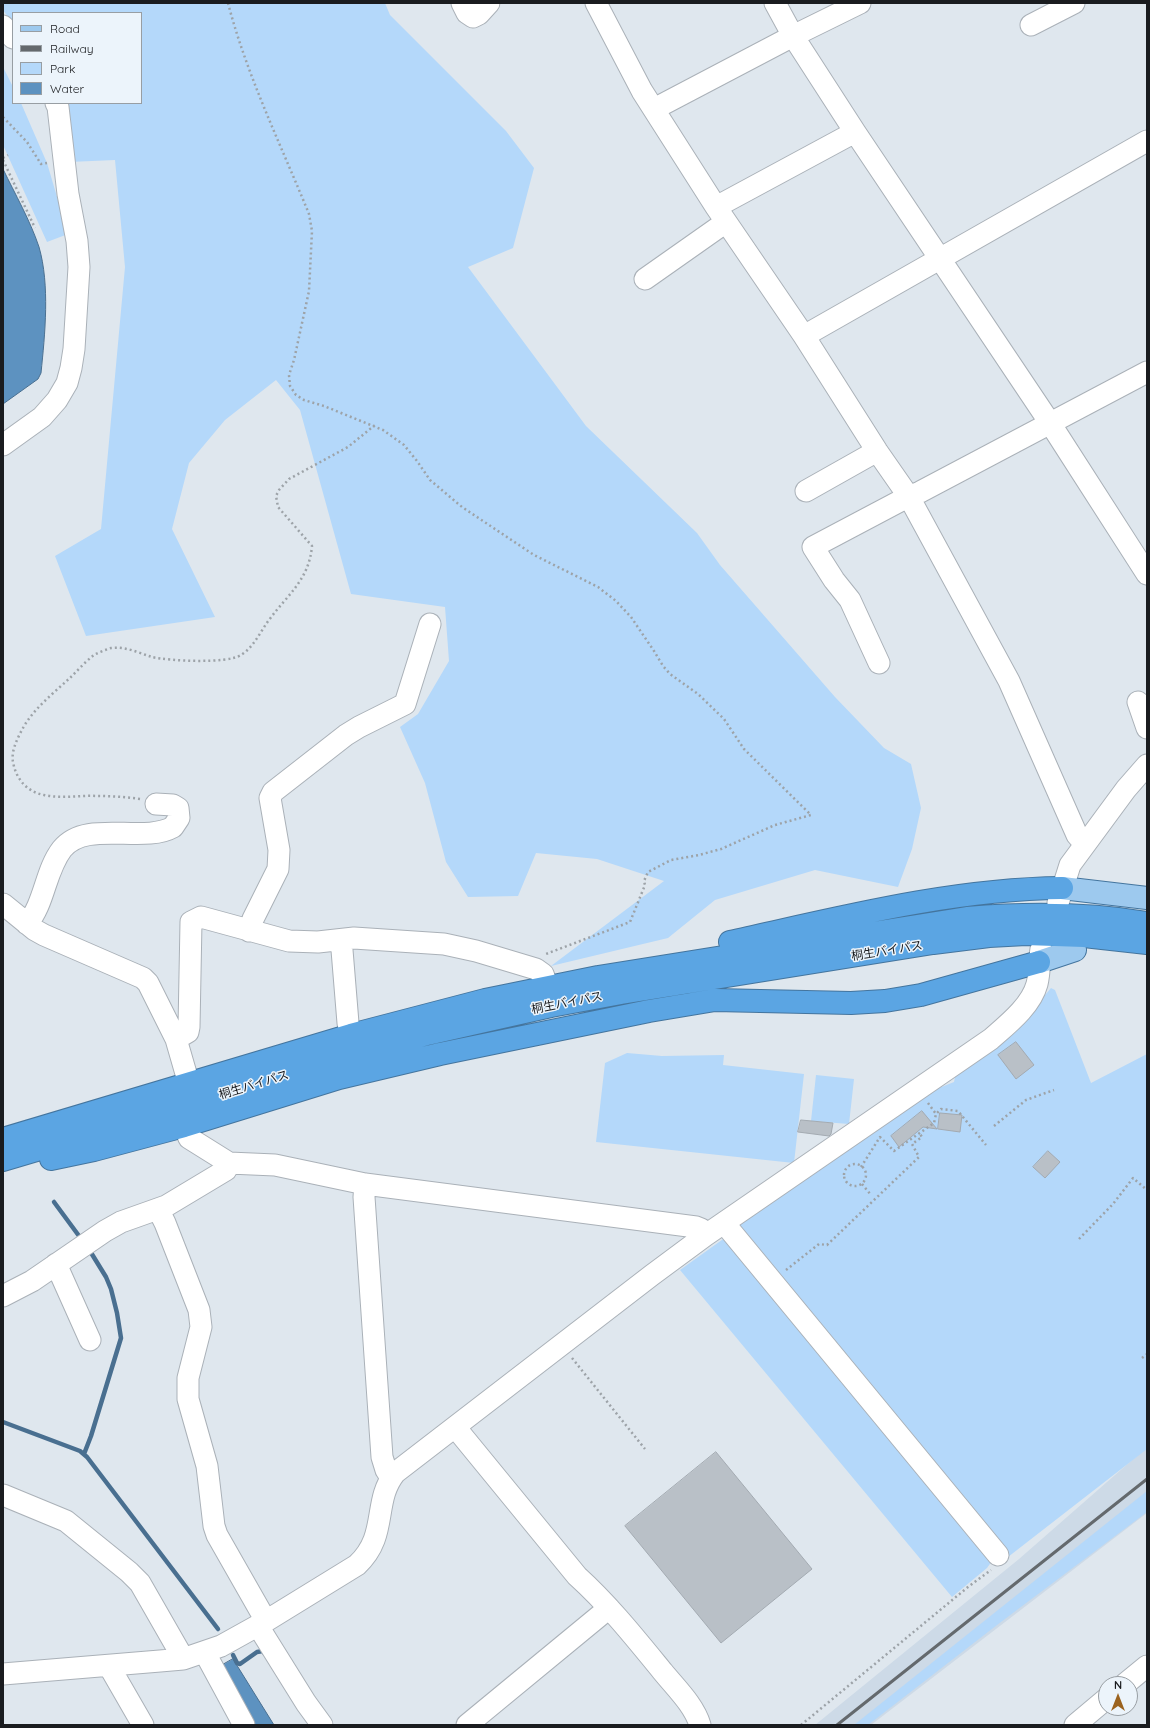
<!DOCTYPE html>
<html>
<head>
<meta charset="utf-8">
<style>
  body { margin:0 }
  #map { position:relative; width:1150px; height:1728px; overflow:hidden; background:#dfe7ee; font-family:Quicksand,sans-serif }
  canvas { display:block }
  .frame { position:absolute; inset:0; border:4px solid #1a1c1f; pointer-events:none }
  .legend { position:absolute; left:12px; top:12px; width:130px; height:92px; box-sizing:border-box; background:#ecf4fb; border:1px solid #989ea3; margin:0; padding:5px 7px; list-style:none; font-size:12px; color:#1a1c1f }
  .legend li { display:flex; align-items:center; gap:8px; height:20px }
  .legend b { width:20px; border:1px solid #989ea3 }
  .north { position:absolute; left:1098px; top:1676px; width:40px; height:40px; box-sizing:border-box; background:#ecf4fb; border:1px solid #989ea3; border-radius:50%; rotate:0deg; font-size:11px; font-weight:700; line-height:16px; text-align:center; color:#1a1c1f }
  .north::after { content:''; display:block; margin:auto; width:14px; height:18px; background:#9b631f; clip-path:polygon(50% 0,100% 100%,50% 72%,0 100%) }
</style>
</head>
<body>
<div id="map">
<canvas width="1150" height="1728"></canvas>
<div class="frame"></div>
<ul class="legend">
<li><b style="height:5px;background:#9dc9ee"></b>Road</li>
<li><b style="height:5px;background:#64696d"></b>Railway</li>
<li><b style="height:11px;background:#b4d8fa"></b>Park</li>
<li><b style="height:11px;background:#5d92c0"></b>Water</li>
</ul>
<div class="north">N</div>
</div>
<script>
const ctx = document.querySelector('canvas').getContext('2d');
ctx.lineJoin = 'round';
function fillPath(path, color) { ctx.fillStyle = color; ctx.fill(path, 'evenodd'); }
function trace(path, color, width, dash) { ctx.strokeStyle = color; ctx.lineWidth = width; ctx.lineCap = dash ? 'butt' : 'round'; ctx.setLineDash(dash || []); ctx.stroke(path); }
function drawText(font, color, halo, rows, align = 'center') {
  ctx.font = font + ' Quicksand,"Noto Sans JP",sans-serif'; ctx.lineWidth = 3; ctx.setLineDash([]); ctx.textBaseline = 'middle'; ctx.strokeStyle = halo; ctx.fillStyle = color; for (const [text, x, y, turn = 0] of rows) {
    ctx.save(); ctx.translate(x, y); ctx.rotate((+turn || 0) * Math.PI / 180); ctx.textAlign = isNaN(turn) ? turn : align; if (halo) ctx.strokeText(text, 0, 0); ctx.fillText(text, 0, 0); ctx.restore();
  }
}
const built = new Path2D(`
  M1147 1447V1513L871 1725H815L1019 1559Z`);
const green = new Path2D(`
  M3 3H385L390 15 506 131 534 168 513 248 468 267 586 426 697 533 720 565 835 697 884 748 911 764 921 808 912 849 898 887 815 870 715 900 668 938 551 966 664 881 597 859 536 853 518 896 468 897 446 862 425 783 400 727 418 714 449 661 445 607 351 594 300 410 276 380 225 420 189 463 172 529 215 617 86 636 55 556 101 529 125 267 115 160 69 162 62 103H141V13H13V24L3 10Z
  M3 67 13 87V103H21L47 163 68 234 47 242 3 145Z
  M1051 988 1055 990 1091 1083 1147 1054V1449L1008 1557 994 1558 987 1568 952 1597 680 1270 726 1237 739 1223 934 1090 954 1082 955 1077 962 1070 1017 1028Z
  M627 1053 662 1056 724 1055 723 1065 804 1074 794 1163 596 1142 605 1063Z
  M816 1075 854 1079 849 1124 811 1121Z
  M1147 1491V1512L997 1625 868 1725H854Z`);
const water = new Path2D(`
  M3 169C15 194 30 220 39 247 50 285 45 334 41 373L38 379 3 404Z
  M233 1659 274 1725H252L219 1667Z`);
const stream = new Path2D(`
  M54 1202 82 1240
  M3 1422 80 1451 87 1457 218 1629
  M84 1454 91 1436 121 1338 117 1313 111 1289 106 1277 90 1251
  M233 1655 237 1663 240 1664 257 1652 263 1651 265 1654`);
const building = new Path2D(`
  M1016 1042 1034 1065 1016 1079 998 1055Z
  M922 1111 937 1129 923 1127 899 1147 891 1136Z
  M940 1113 962 1115 960 1132 938 1129Z
  M801 1120 833 1123 831 1134 829 1136 798 1132Z
  M1048 1151 1060 1162 1045 1178 1033 1167Z
  M716 1452 812 1569 721 1643 625 1526Z`);
const path = new Path2D(`
  M228 3C247 76 281 145 309 214L312 231 309 291 294 360 289 375 290 386 296 395 304 400 324 406 383 430 404 445 417 461 430 480 462 507 534 555 598 587 616 601 631 617 654 651 663 666 670 674 698 694 724 719 744 749 811 815 775 825 721 849 699 855 671 860 648 872 644 881 645 885 630 922 546 954
  M3 117 27 142 41 164 47 163
  M3 158 8 155
  M3 160 35 228
  M140 799C126 797 112 796 98 796 80 795 62 799 44 795 27 792 16 779 13 762 11 751 17 739 23 728 34 708 55 692 72 676 79 669 86 661 94 655 99 652 105 650 111 648 125 646 139 653 152 657 169 661 227 664 241 655 254 647 260 632 269 620 288 594 309 580 312 546L278 507 276 496 279 490 289 479 348 447 375 425
  M928 1103 936 1114
  M994 1126 1026 1100 1054 1090
  M844 1175a11 11 0 1 1 22 0a11 11 0 1 1-22 0Z
  M861 1167 880 1137 894 1151 934 1123 936 1114 941 1109 958 1111 986 1145
  M862 1184 871 1195
  M1079 1239 1113 1204 1133 1178 1147 1190
  M786 1270 819 1244 827 1245 919 1157 912 1144 922 1137 920 1134
  M572 1358 645 1449
  M1142 1358 1147 1354
  M801 1725 968 1587 991 1570`);
const minor = new Path2D(`
  M462 3 467 13 473 17 479 14 489 3
  M596 3 642 91 716 207 804 336 877 451 909 497 1009 681 1077 835 1084 843
  M775 3 793 36 855 132 1050 423 1147 574
  M1031 25 1074 3
  M3 26 13 38
  M654 109 793 36 860 3
  M716 207 855 132
  M645 279 726 222
  M804 336 1147 141
  M3 445 42 417 57 400 67 383 71 368 74 349 79 267 77 241 68 194 58 107 56 103
  M806 491 877 451
  M879 663 850 600 834 580 813 547 900 501 920 492 1147 372
  M1138 702 1147 728
  M1058 903 1070 865 1126 789 1147 765
  M3 904 35 930 44 935 143 978 148 983 176 1039 189 1084
  M27 924C45 903 45 871 62 849 86 819 143 844 173 827L179 818 178 808 173 805 156 804
  M249 931 253 919 278 869 279 850 270 798 273 792 346 735 359 727 405 704 430 624
  M339 940 342 950 348 1023 351 1035
  M176 1039 188 1032 189 1027 191 922 201 917 289 941 318 942 354 938 444 944 476 951 536 969 543 974 548 987
  M184 1126 189 1138 229 1163 275 1165 365 1184 696 1227 701 1229 706 1235
  M365 1184 364 1197 382 1457 386 1470 391 1478
  M158 1209 165 1223 199 1310 201 1327 188 1378V1399L207 1466 214 1526 217 1535 266 1621
  M724 1223 998 1555
  M56 1264 90 1340
  M3 1296 32 1281 105 1231 121 1222 166 1206 226 1170 229 1163
  M455 1427 577 1576C609 1605 636 1639 663 1672 676 1688 694 1705 700 1725
  M3 1495 66 1521 129 1572 140 1583 183 1658
  M258 1626 306 1703 322 1725
  M205 1653 244 1725
  M109 1666 143 1725
  M3 1674 160 1661 183 1659 221 1646 266 1621 357 1565C389 1535 372 1502 395 1473L652 1275 706 1235 991 1039C1008 1024 1031 1006 1037 984 1040 972 1039 961 1041 949
  M1125 1684 1147 1666
  M467 1725 609 1608
  M1075 1725 1106 1699`);
const major = new Path2D(`
  M1062 888 1147 898
  M1039 962 1075 950`);
const highway = new Path2D(`
  M730 942C839 918 951 889 1062 888
  M3 1139 351 1035 485 1000 598 977 967 918C1028 913 1087 913 1147 923
  M51 1159 94 1150 184 1126 339 1078 440 1054 649 1011 715 1000 851 1003 885 1001 921 995 1039 962
  M3 1160 427 1034 551 1006 621 993 933 943 989 936 1026 934 1084 936 1147 943`);
const rail = new Path2D(`
  M837 1725 1147 1479`);
const streetNames = [
  ["桐生バイパス",887,951,-9],
  ["桐生バイパス",567,1003,-11],
  ["桐生バイパス",254,1085,-17]
];
fillPath(built, '#cddae7');
fillPath(green, '#b4d8fa');
fillPath(water, '#5d92c0');
trace(water, '#496f90', 1);
trace(stream, '#496f90', 4.5);
fillPath(building, '#b9c0c7');
trace(building, '#a3aab1', 1);
trace(minor, '#aab1b8', 23);
trace(major, '#44759e', 24);
trace(highway, '#44759e', 24);
trace(path, '#9da3a8', 2.5, [2, 3]);
trace(minor, '#fff', 21);
trace(major, '#9dc9ee', 22);
trace(highway, '#5ba5e3', 22);
trace(rail, '#64696d', 3);
drawText('12px', '#1a1c1f', '#ecf4fb', streetNames);
</script>
</body>
</html>
